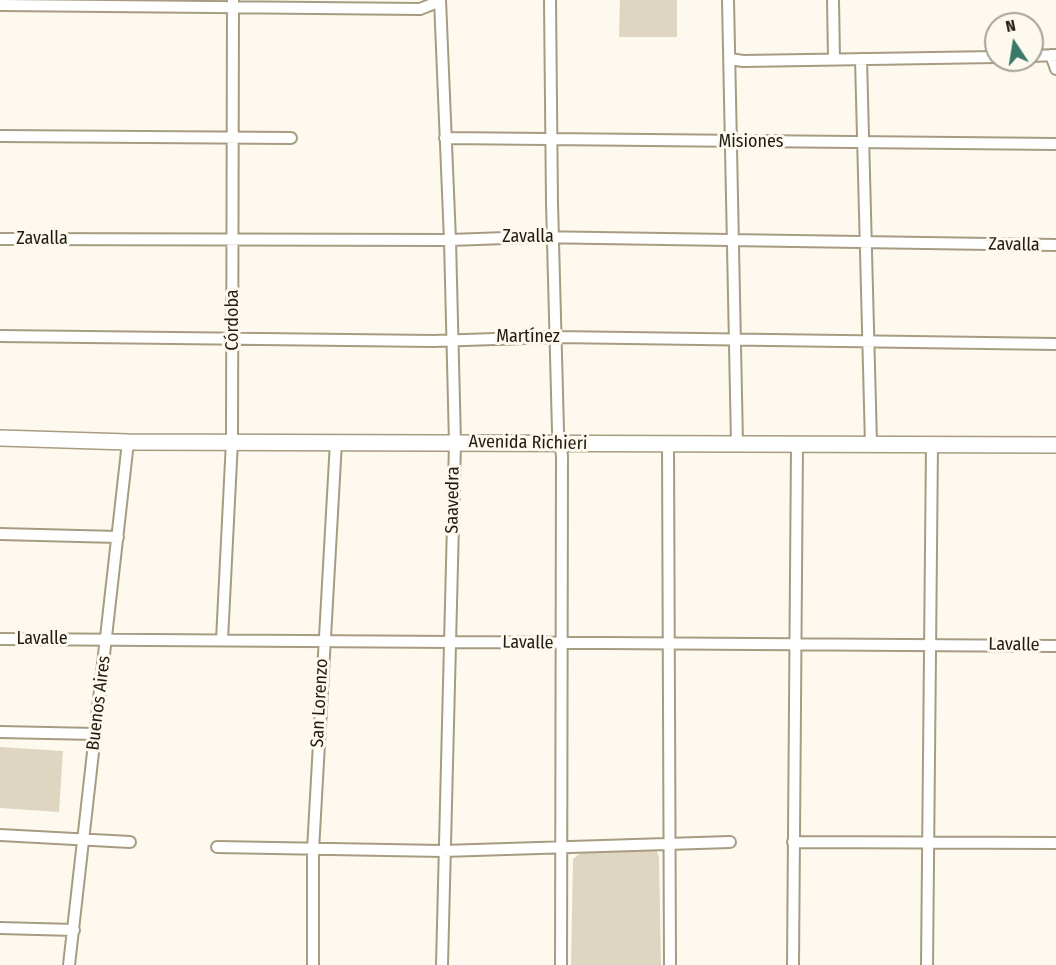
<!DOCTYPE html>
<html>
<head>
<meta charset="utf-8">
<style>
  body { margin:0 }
  #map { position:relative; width:1056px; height:965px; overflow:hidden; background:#fdf9ee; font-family:"Fira Sans Condensed",sans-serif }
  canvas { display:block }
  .north { position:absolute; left:984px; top:12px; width:60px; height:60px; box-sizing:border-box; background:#fdf9ee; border:2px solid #a5a196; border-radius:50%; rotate:348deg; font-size:16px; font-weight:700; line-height:24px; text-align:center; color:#201c12 }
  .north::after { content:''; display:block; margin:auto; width:21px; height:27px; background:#38796a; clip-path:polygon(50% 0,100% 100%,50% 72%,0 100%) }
</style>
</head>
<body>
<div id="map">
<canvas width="1056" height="965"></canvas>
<div class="north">N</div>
</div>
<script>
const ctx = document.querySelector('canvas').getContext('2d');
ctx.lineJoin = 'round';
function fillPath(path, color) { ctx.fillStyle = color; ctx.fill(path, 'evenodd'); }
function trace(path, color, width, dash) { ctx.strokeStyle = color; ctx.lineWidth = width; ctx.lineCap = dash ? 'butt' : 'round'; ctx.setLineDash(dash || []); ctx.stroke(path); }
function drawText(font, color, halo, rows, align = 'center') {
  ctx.font = font + ' "Fira Sans Condensed",sans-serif'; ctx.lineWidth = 6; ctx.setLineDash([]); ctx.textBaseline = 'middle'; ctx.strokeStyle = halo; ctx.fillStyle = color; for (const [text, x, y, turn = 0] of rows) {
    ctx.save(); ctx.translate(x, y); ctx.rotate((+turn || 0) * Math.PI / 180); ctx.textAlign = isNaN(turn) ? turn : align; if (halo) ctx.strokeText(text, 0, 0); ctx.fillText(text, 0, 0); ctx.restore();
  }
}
const green = new Path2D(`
  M620 0H677V37H619Z
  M0 747 63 751 59 812 0 808Z
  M656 849 659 857 661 965H571L573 859 583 851Z`);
const street = new Path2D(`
  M440 0 450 240 455 443 442 965
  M550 0 552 203 558 431 562 456 561 965
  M728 0 737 443
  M833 0 834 59
  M0 5 420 9 440 1
  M1051 55 1056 69
  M1032 56 1056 55
  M730 59 743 61 996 57
  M861 59 871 444
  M0 136 291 138
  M445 138 1056 144
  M0 239 450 240 533 237 1056 245
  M0 336 434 341 556 337 1056 344
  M668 444 670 965
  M0 534 118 537
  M0 639 1056 646
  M222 640 232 441 233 0
  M0 732 96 734
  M0 835 130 842
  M793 842 1056 843
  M217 847 443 851 730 842
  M0 928 74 930
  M69 965 128 442
  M313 965V850L336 442
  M793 965 797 444
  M927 965 932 444`);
const secondary = new Path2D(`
  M0 438 128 442 1056 445`);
const streetNames = [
  ["Misiones",751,142],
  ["Zavalla",528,237],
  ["Zavalla",42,239],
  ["Zavalla",1014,245,1],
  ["Córdoba",233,320,-90],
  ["Martínez",528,337],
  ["Avenida Richieri",528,443,1],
  ["Saavedra",453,500,-89],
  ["Lavalle",42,639],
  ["Lavalle",528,643,1],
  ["Lavalle",1014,645,1],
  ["Buenos Aires",99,703,-83],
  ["San Lorenzo",320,703,-87]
];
fillPath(green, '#dfd6c1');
trace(street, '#a79c82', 14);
trace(secondary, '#a79c82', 18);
trace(street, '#fff', 10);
trace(secondary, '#fff', 15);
drawText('18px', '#201c12', '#fdf9ee', streetNames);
</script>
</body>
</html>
